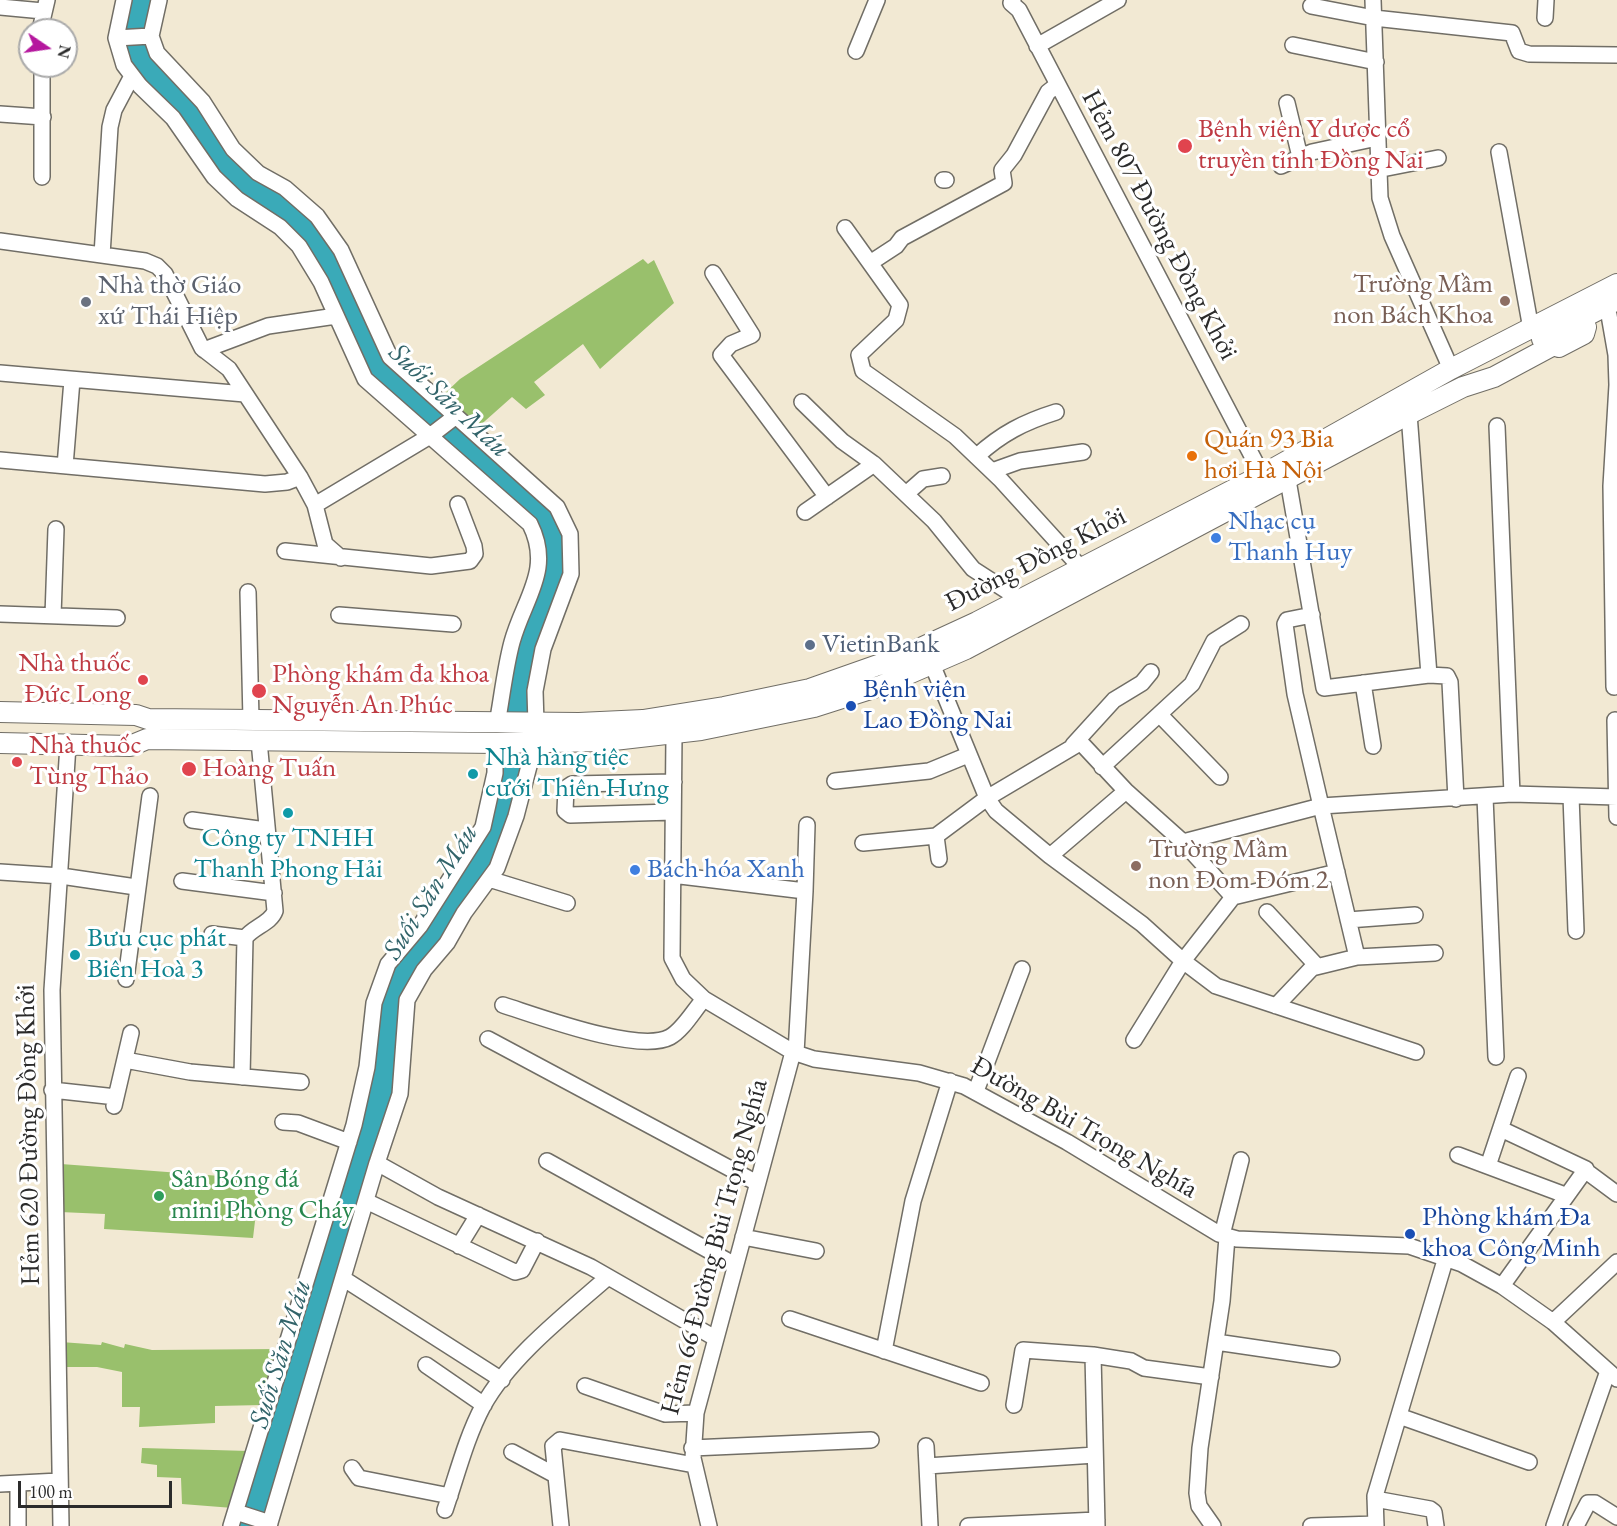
<!DOCTYPE html>
<html>
<head>
<meta charset="utf-8">
<style>
  body { margin:0 }
  #map { position:relative; width:1617px; height:1526px; overflow:hidden; background:#f2e9d3; font-family:"EB Garamond",serif }
  canvas { display:block }
  .north { position:absolute; left:18px; top:18px; width:60px; height:60px; box-sizing:border-box; background:#fff; border:2px solid #aaa; border-radius:50%; rotate:103deg; font-size:16px; font-weight:700; line-height:24px; text-align:center; color:#2b2b2b }
  .north::after { content:''; display:block; margin:auto; width:21px; height:27px; background:#b5179e; clip-path:polygon(50% 0,100% 100%,50% 72%,0 100%) }
  .scale { position:absolute; left:18px; top:1481px; width:154px; height:27px; box-sizing:border-box; border:3px solid #2b2b2b; border-top:0; padding-left:8px; font-size:18px; line-height:21px; white-space:nowrap; color:#2b2b2b; -webkit-text-stroke:4px #fff; paint-order:stroke }
</style>
</head>
<body>
<div id="map">
<canvas width="1617" height="1526"></canvas>
<div class="north">N</div>
<div class="scale">100 m</div>
</div>
<script>
const ctx = document.querySelector('canvas').getContext('2d');
ctx.lineJoin = 'round';
function fillPath(path, color) { ctx.fillStyle = color; ctx.fill(path, 'evenodd'); }
function trace(path, color, width, dash) { ctx.strokeStyle = color; ctx.lineWidth = width; ctx.lineCap = dash ? 'butt' : 'round'; ctx.setLineDash(dash || []); ctx.stroke(path); }
function drawText(font, color, halo, rows, align = 'center') {
  ctx.font = font + ' "EB Garamond",serif'; ctx.lineWidth = 6; ctx.setLineDash([]); ctx.textBaseline = 'middle'; ctx.strokeStyle = halo; ctx.fillStyle = color; for (const [text, x, y, turn = 0] of rows) {
    ctx.save(); ctx.translate(x, y); ctx.rotate((+turn || 0) * Math.PI / 180); ctx.textAlign = isNaN(turn) ? turn : align; if (halo) ctx.strokeText(text, 0, 0); ctx.fillText(text, 0, 0); ctx.restore();
  }
}
const green = new Path2D(`
  M643 259 648 264 654 260 674 303 600 369 583 344 534 382 545 395 526 409 512 397 476 429 440 398 460 379Z
  M61 1164 260 1179 253 1238 104 1229 105 1214 60 1212Z
  M61 1342 101 1345 102 1342 124 1348 125 1344 152 1350 280 1349 263 1405 215 1406V1423L139 1427 140 1407H122V1372L97 1367H61Z
  M142 1448 249 1451 233 1508 182 1504 181 1478 157 1477V1465L141 1463Z`);
const water = new Path2D(`
  M127 0H156L155 56 325 234 373 331 555 510 566 534 567 572 531 713 529 745 494 866 421 968 396 1094 266 1526H235L323 1242 377 1003 391 966 463 867 501 746 507 689 542 540 369 377 325 281 239 196 143 84 122 50Z`);
const minor = new Path2D(`
  M124 0 116 38 124 65 140 86 173 118 214 177 237 199 280 227 299 246 321 282 365 379 530 524C553 570 524 598 512 642 505 668 502 697 497 724
  M159 0 151 36 157 53 203 102 233 149 258 173 285 188 317 216 341 250 390 357 557 507 570 534 571 574 543 649 535 691 536 724
  M1013 0 1011 3 1019 10 1262 475
  M1373 0 1380 198 1392 236 1451 369
  M1311 6 1374 18 1512 33 1519 51 1529 54 1617 55
  M0 7 43 11
  M1545 18 1546 0
  M40 30 47 0
  M116 38 151 36
  M1293 45 1376 62
  M1037 46 1118 0
  M856 51 877 0
  M42 66V177
  M1287 103 1300 157
  M0 114 43 117
  M1499 152 1531 329
  M1281 166 1312 152 1377 138
  M1377 170 1438 158
  M943 180H946
  M845 228 900 305 896 320 859 355 863 371 955 436 1000 479 1081 568
  M0 241 145 261 157 266 165 274 202 348 229 369 300 477 315 505 325 544 341 558
  M102 255 110 127 114 110 132 76
  M870 263 896 246 902 238 1004 183 1002 170 1014 155 1048 92 1057 85
  M713 273 752 335 731 344 721 355 827 497
  M1609 315 1616 355 1617 385 1611 486 1614 687
  M204 350 268 326 336 316
  M0 373 245 394
  M802 402 842 441 874 464 934 521 973 569 1021 600
  M1409 414 1429 675
  M1497 426 1512 794
  M977 456C1001 434 1024 422 1056 412
  M0 460 265 484 287 482 300 477
  M65 466 72 380
  M992 471 1020 461 1083 452
  M1288 480 1324 688 1429 675 1447 676 1450 682 1456 799
  M906 494 923 479 942 476
  M315 505 430 436 456 416
  M805 512 874 464
  M285 551 431 566 470 561 475 554 474 546 458 504
  M248 592 251 720
  M0 614 117 618
  M339 615 453 624
  M1312 615 1287 620 1285 624 1295 694 1321 806 1512 794 1617 797
  M53 616 56 529
  M932 664 987 798 996 811 1050 856 1142 924 1183 961 1216 986 1416 1052
  M1363 683 1373 746
  M1160 715 1220 777
  M1615 720 1617 817
  M674 734 672 958 683 979 704 999 793 1052 814 1059 919 1073 964 1086 1067 1142 1219 1234 1237 1239 1409 1246 1462 1264 1502 1286 1553 1322 1617 1379
  M1073 745 1114 700 1142 683 1151 672
  M1102 767 1192 684 1214 641 1241 624
  M835 781 929 771 968 755
  M1571 796 1576 931
  M1485 797 1496 1057
  M673 812 570 815 565 811 566 788 572 784 674 782
  M192 820 266 830
  M1183 842 1321 806 1357 957
  M863 843 936 836
  M1050 856 1126 791
  M939 859 936 836 987 798 1078 744 1083 745 1126 791 1183 842 1233 897
  M0 872 61 876 136 887
  M672 875 805 891 796 1053
  M489 879 567 903
  M182 881 274 893
  M805 891 807 825
  M1267 912 1317 966
  M1348 920 1415 915
  M212 934 245 938C253 927 271 923 275 911L259 741
  M126 979 150 796
  M503 1005C538 1016 639 1054 670 1037 683 1030 694 1010 704 999
  M1276 1006 1312 968 1357 957 1435 953
  M488 1039 757 1183
  M1134 1040 1183 961 1233 897 1337 872
  M125 1060 190 1072 301 1082
  M242 1077 245 938
  M52 1090 116 1097
  M976 1091 1022 969
  M114 1106 131 1033
  M283 1122 298 1123 349 1142
  M1501 1129 1586 1169 1502 1286
  M1458 1155 1565 1195
  M547 1161 735 1265
  M377 1163 438 1197 591 1267 715 1338
  M1488 1166 1518 1076
  M1586 1171 1617 1194
  M366 1201 515 1272 522 1270 537 1241
  M1222 1235 1241 1160
  M743 1237 816 1251
  M459 1246 478 1215
  M344 1279 502 1380
  M790 1319 981 1383
  M1553 1322 1617 1262
  M1216 1342 1332 1359
  M884 1351 913 1201 950 1081
  M426 1365 484 1405
  M585 1386 665 1414 696 1413
  M1014 1405 1023 1350 1093 1355
  M1399 1416 1529 1462
  M926 1446 930 1526
  M692 1448 871 1440
  M512 1452 555 1475
  M927 1466 1095 1455
  M352 1468 359 1478 450 1496
  M0 1484 59 1481
  M18 1484V1526
  M1375 1499 1430 1509 1434 1512 1436 1526
  M445 1510C457 1475 466 1438 483 1406 510 1357 567 1313 608 1277
  M236 1512 270 1523
  M61 1526 52 990 68 745
  M231 1526 354 1125 367 1067 374 1003 388 964 420 926 483 827 495 773V743
  M269 1526 377 1163 400 1094 407 1000 424 970 447 943 464 913 497 868 516 816 535 743
  M561 1526 553 1446 560 1440 694 1465
  M709 1526 693 1458 696 1413 793 1052
  M968 1526 1097 1520
  M1097 1526 1093 1355 1131 1361 1144 1368 1211 1377
  M1213 1526 1199 1506 1197 1493 1200 1448 1222 1301 1227 1237
  M1311 1526 1376 1524
  M1376 1526 1375 1496 1446 1257
  M1554 1526 1608 1371
  M1576 1526 1588 1503H1595L1617 1517`);
const major = new Path2D(`
  M1542 339 1617 300
  M1554 345 1559 347 1584 334 1586 327
  M0 712 136 715 148 719 579 723 643 720 724 707 810 689 901 657 977 622 1262 475 1451 369 1617 284
  M0 743 130 746 147 739 497 743 605 741 701 730 814 707 883 685 966 649 1409 414 1463 387 1494 377 1563 340`);
const markers = [
  [1185,146,8,"#e0444e"],
  [1505,301,6,"#8d6e63"],
  [86,302,6,"#6b7280"],
  [1192,456,6,"#e8710a"],
  [1216,538,6,"#3f7fe0"],
  [810,645,6,"#5c6f8a"],
  [143,680,6,"#e0444e"],
  [259,691,8,"#e0444e"],
  [851,706,6,"#1a4fb4"],
  [17,762,6,"#e0444e"],
  [189,769,8,"#e0444e"],
  [473,774,6,"#0f9aa8"],
  [288,813,6,"#0f9aa8"],
  [1136,866,6,"#8d6e63"],
  [635,870,6,"#3f7fe0"],
  [75,955,6,"#0f9aa8"],
  [159,1196,6,"#2e9e5b"],
  [1410,1234,6,"#1a4fb4"]
];
const healthNames = [
  ["Bệnh viện Y dược cổ",1198,130],
  ["truyền tỉnh Đồng Nai",1198,161],
  ["Nhà thuốc",131,664,"right"],
  ["Đức Long",131,695,"right"],
  ["Phòng khám đa khoa",272,675],
  ["Nguyễn An Phúc",272,706],
  ["Nhà thuốc",29,746],
  ["Tùng Thảo",29,777],
  ["Hoàng Tuấn",202,769]
];
const streetNames = [
  ["Hẻm 807 Đường Đồng Khởi",1159,225,62],
  ["Đường Đồng Khởi",1036,560,-27],
  ["Đường Bùi Trọng Nghĩa",1084,1128,30],
  ["Hẻm 620 Đường Đồng Khởi",29,1135,-91],
  ["Hẻm 66 Đường Bùi Trọng Nghĩa",715,1247,-75]
];
const educationNames = [
  ["Trường Mầm",1493,285],
  ["non Bách Khoa",1493,316],
  ["Trường Mầm",1148,850,"left"],
  ["non Đom Đóm 2",1148,881,"left"]
];
const worshipNames = [
  ["Nhà thờ Giáo",98,286],
  ["xứ Thái Hiệp",98,317]
];
const foodNames = [
  ["Quán 93 Bia",1204,440],
  ["hơi Hà Nội",1204,471]
];
const shopNames = [
  ["Nhạc cụ",1228,522],
  ["Thanh Huy",1228,553],
  ["Bách hóa Xanh",647,870]
];
const serviceNames = [
  ["VietinBank",822,645]
];
const transitNames = [
  ["Bệnh viện",863,690],
  ["Lao Đồng Nai",863,721],
  ["Phòng khám Đa",1422,1218],
  ["khoa Công Minh",1422,1249]
];
const cultureNames = [
  ["Nhà hàng tiệc",485,758],
  ["cưới Thiên Hưng",485,789],
  ["Công ty TNHH",288,839,"center"],
  ["Thanh Phong Hải",288,870,"center"],
  ["Bưu cục phát",87,939],
  ["Biên Hoà 3",87,970]
];
const leisureNames = [
  ["Sân Bóng đá",171,1180],
  ["mini Phòng Cháy",171,1211]
];
const waterNames = [
  ["Suối Săn Máu",449,401,43],
  ["Suối Săn Máu",431,892,-58],
  ["Suối Săn Máu",281,1354,-73]
];
fillPath(green, '#99c06c');
fillPath(water, '#3aaab8');
trace(minor, '#716e66', 18);
trace(major, '#716e66', 22);
trace(minor, '#fff', 15);
trace(major, '#fff', 20);
for (const [x, y, r, color] of markers) { const dot = new Path2D(); dot.arc(x, y, r, 0, 2 * Math.PI); ctx.fillStyle = color; ctx.fill(dot); trace(dot, '#fff', 2); }
drawText('27px', '#be3a42', '#fff', healthNames, 'left');
drawText('27px', '#2b2b2b', '#fff', streetNames);
drawText('27px', '#785e54', '#fff', educationNames, 'right');
drawText('27px', '#5b616d', '#fff', worshipNames, 'left');
drawText('27px', '#c56008', '#fff', foodNames, 'left');
drawText('27px', '#366cbe', '#fff', shopNames, 'left');
drawText('27px', '#4e5e75', '#fff', serviceNames, 'left');
drawText('27px', '#164399', '#fff', transitNames, 'left');
drawText('27px', '#0d838f', '#fff', cultureNames, 'left');
drawText('27px', '#27864d', '#fff', leisureNames, 'left');
drawText('italic 28px', '#32646a', '#fff', waterNames);
</script>
</body>
</html>
